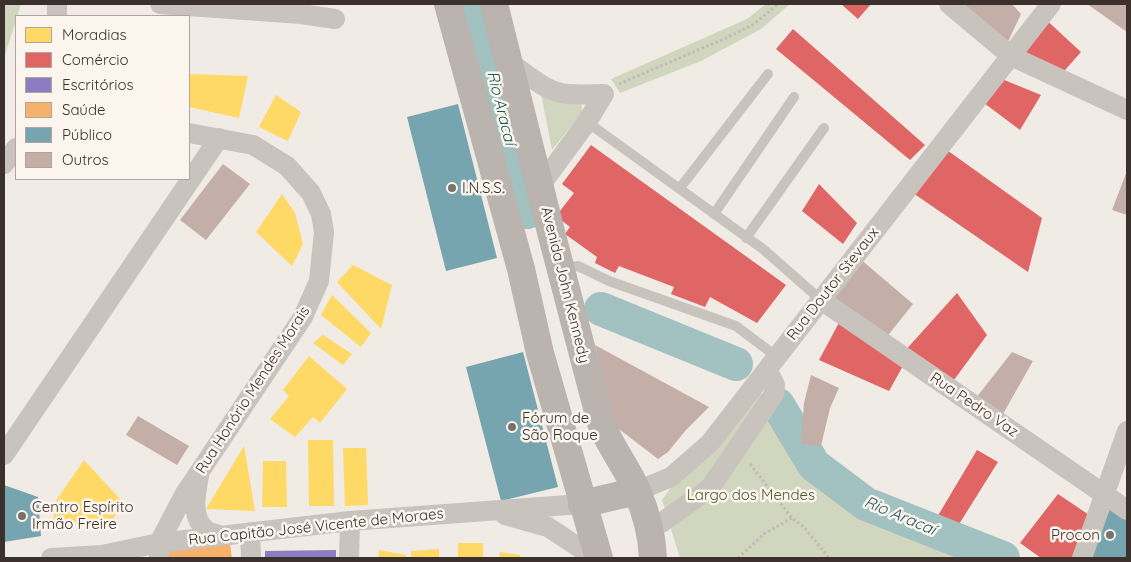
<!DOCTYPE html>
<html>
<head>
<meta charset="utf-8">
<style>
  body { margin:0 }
  #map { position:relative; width:1131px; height:562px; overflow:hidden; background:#f0ebe5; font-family:Quicksand,sans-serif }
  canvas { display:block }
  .frame { position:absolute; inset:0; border:5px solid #3b302b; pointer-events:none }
  .legend { position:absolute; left:15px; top:15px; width:175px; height:165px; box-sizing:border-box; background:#fbf5ee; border:1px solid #aea6a0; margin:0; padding:6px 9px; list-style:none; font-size:15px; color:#3b302b }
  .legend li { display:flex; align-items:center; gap:10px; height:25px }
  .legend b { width:25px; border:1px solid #aea6a0 }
</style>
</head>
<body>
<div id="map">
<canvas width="1131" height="562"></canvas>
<div class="frame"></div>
<ul class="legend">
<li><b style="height:14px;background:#ffd966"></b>Moradias</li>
<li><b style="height:14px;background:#e06666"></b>Comércio</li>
<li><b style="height:14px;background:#8e7cc3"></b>Escritórios</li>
<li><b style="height:14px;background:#f6b26b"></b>Saúde</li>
<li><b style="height:14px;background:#76a5af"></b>Público</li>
<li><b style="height:14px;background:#c3afa7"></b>Outros</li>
</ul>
</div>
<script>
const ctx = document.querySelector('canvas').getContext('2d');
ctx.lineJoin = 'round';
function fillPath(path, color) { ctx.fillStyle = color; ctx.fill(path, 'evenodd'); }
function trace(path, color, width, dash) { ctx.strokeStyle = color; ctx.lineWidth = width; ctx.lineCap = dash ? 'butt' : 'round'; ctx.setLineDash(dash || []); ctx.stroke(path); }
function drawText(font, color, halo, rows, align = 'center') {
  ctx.font = font + ' Quicksand,sans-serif'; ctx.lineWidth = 5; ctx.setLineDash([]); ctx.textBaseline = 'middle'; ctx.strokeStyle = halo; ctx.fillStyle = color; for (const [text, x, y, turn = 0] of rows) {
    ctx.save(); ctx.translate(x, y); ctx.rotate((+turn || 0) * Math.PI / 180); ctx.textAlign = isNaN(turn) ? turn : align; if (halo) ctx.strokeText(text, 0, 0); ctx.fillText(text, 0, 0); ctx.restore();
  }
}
const green = new Path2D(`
  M4 4H21L4 58Z
  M766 4H790L761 29 701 61 620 93 611 79 747 19Z
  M541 94 581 104 583 112 552 150Z
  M756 389 772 403 809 468 863 511 976 558H680L662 500 678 478Z`);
const homes = new Path2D(`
  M189 74 248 76 239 118 189 107Z
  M276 95 301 112 288 141 259 127Z
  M282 194 295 213 303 244 292 266 256 232Z
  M353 265 392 285 381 329 337 282Z
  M332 295 371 333 361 347 321 315Z
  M323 335 352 354 343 365 313 343Z
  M309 356 347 389 320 423 313 417 295 437 270 419 289 396 283 390Z
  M308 440H333L334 506H309Z
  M244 446 255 511 206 509Z
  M343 448H366L368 505 345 506Z
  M84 460 121 500 112 523 53 522 55 502Z
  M263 461H286L287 507H262Z
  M458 543H483V558H458Z
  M439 549V558H411V551Z
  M379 550 406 555V558H378Z
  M500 552 520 555V558H499Z`);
const shops = new Path2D(`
  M841 4H871L858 19Z
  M1042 16 1081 52 1058 78 1011 56Z
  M793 29 925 145 910 160 776 49Z
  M997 77 1041 95 1020 130 980 100Z
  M591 145 786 285 757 323 710 297 705 307 671 294 674 287 619 266 615 273 595 263 597 257 565 234 570 227 556 216 574 193 562 184Z
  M944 148 1042 218 1028 272 910 191Z
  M819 184 857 223 843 244 802 211Z
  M957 293 987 335 951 384 903 353Z
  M841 319 904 364 889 391 819 360Z
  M977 450 998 462 951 537 930 529Z
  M1058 494 1095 519 1079 558H1041L1020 543Z`);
const offices = new Path2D(`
  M336 550V558H265V551Z`);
const health = new Path2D(`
  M229 536 232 558H161L160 544Z`);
const public = new Path2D(`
  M458 104 497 258 446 271 407 117Z
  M523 352 558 487 501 501 466 367Z
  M4 485 38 497 41 536 4 542Z
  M1106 496 1127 512V558H1084Z`);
const river = new Path2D(`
  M475 4 527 212
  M601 309 736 364
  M778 405 814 465 866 504 1003 558`);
const building = new Path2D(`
  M949 4H1012L1021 14 1004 50Z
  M1087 4H1127V32Z
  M223 164 250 184 206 240 180 220Z
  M1127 171V215L1112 210Z
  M859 258 913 304 885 339 824 299Z
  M595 345 709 407 686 430 668 452 658 459 615 426Z
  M1012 352 1033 361 999 421 972 403Z
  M811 375 839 388 830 408 821 446 801 444 804 403Z
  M138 416 189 446 177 465 126 435Z`);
const path = new Path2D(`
  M619 84 726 38 754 24 778 4
  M750 464 792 518 804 527 829 558
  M738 558 764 534 792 518`);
const lane = new Path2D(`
  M587 122 763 249 821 300
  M680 188 768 74
  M714 214 794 97
  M746 238 824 128
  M561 269 578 266 609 281 736 326 777 357`);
const street = new Path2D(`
  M160 4 301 14 335 19
  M949 4 1011 56 1127 110
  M57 16V4
  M509 62C527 74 545 92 568 94 579 95 592 94 604 94L587 122 540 186
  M4 164 16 148
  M821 300 1127 510
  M4 455 219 138
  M199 476C196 493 190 517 206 530 210 533 217 534 221 536
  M637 491 671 477 710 443 1051 4
  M505 515 548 527 595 558
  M648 525 661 523 710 488 774 394 775 385 767 370
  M250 532 251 558
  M51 558 102 555 159 543 350 521 582 504
  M159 558V543L184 495 303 317 319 281 324 232 321 214 311 193 287 166 253 145 189 133
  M349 558 350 521
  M1082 558 1127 431`);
const secondary = new Path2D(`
  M448 4 521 269 540 353 599 558
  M494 4 551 232 601 423C610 447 627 467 637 491 646 512 652 536 653 558
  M582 504 637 491`);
const markers = [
  [452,188,5,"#7a716c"],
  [512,427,5,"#7a716c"],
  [22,516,5,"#7a716c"],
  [1110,535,5,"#7a716c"]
];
const poiNames = [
  ["I.N.S.S.",462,188],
  ["Fórum de",522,418],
  ["São Roque",522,435],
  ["Centro Espírito",32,507],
  ["Irmão Freire",32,524],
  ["Procon",1100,535,"right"]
];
const streetNames = [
  ["Rua Doutor Stevaux",833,284,-52],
  ["Avenida John Kennedy",565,285,76],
  ["Rua Honório Mendes Morais",253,390,-57],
  ["Rua Pedro Vaz",974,405,34],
  ["Rua Capitão José Vicente de Moraes",316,527,-6]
];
const parkNames = [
  ["Largo dos Mendes",751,495]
];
const waterNames = [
  ["Rio Aracaí",501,108,76],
  ["Rio Aracaí",900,516,23]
];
fillPath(green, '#d1d6bf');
fillPath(homes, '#ffd966');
fillPath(shops, '#e06666');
fillPath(offices, '#8e7cc3');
fillPath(health, '#f6b26b');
fillPath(public, '#76a5af');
trace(river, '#a1c2c1', 34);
fillPath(building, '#c3afa7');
trace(path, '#c2bbb6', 3, [2.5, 2.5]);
trace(lane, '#c9c3be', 10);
trace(street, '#c9c3be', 20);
trace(secondary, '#bab3ae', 28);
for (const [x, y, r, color] of markers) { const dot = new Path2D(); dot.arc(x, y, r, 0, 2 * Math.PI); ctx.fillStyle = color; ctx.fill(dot); trace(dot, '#fbf5ee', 2); }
drawText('15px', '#3b302b', '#fbf5ee', poiNames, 'left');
drawText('15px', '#3b302b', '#fbf5ee', streetNames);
drawText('15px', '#4a5a2e', '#fbf5ee', parkNames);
drawText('italic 16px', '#1f5a5e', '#fbf5ee', waterNames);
</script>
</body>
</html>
